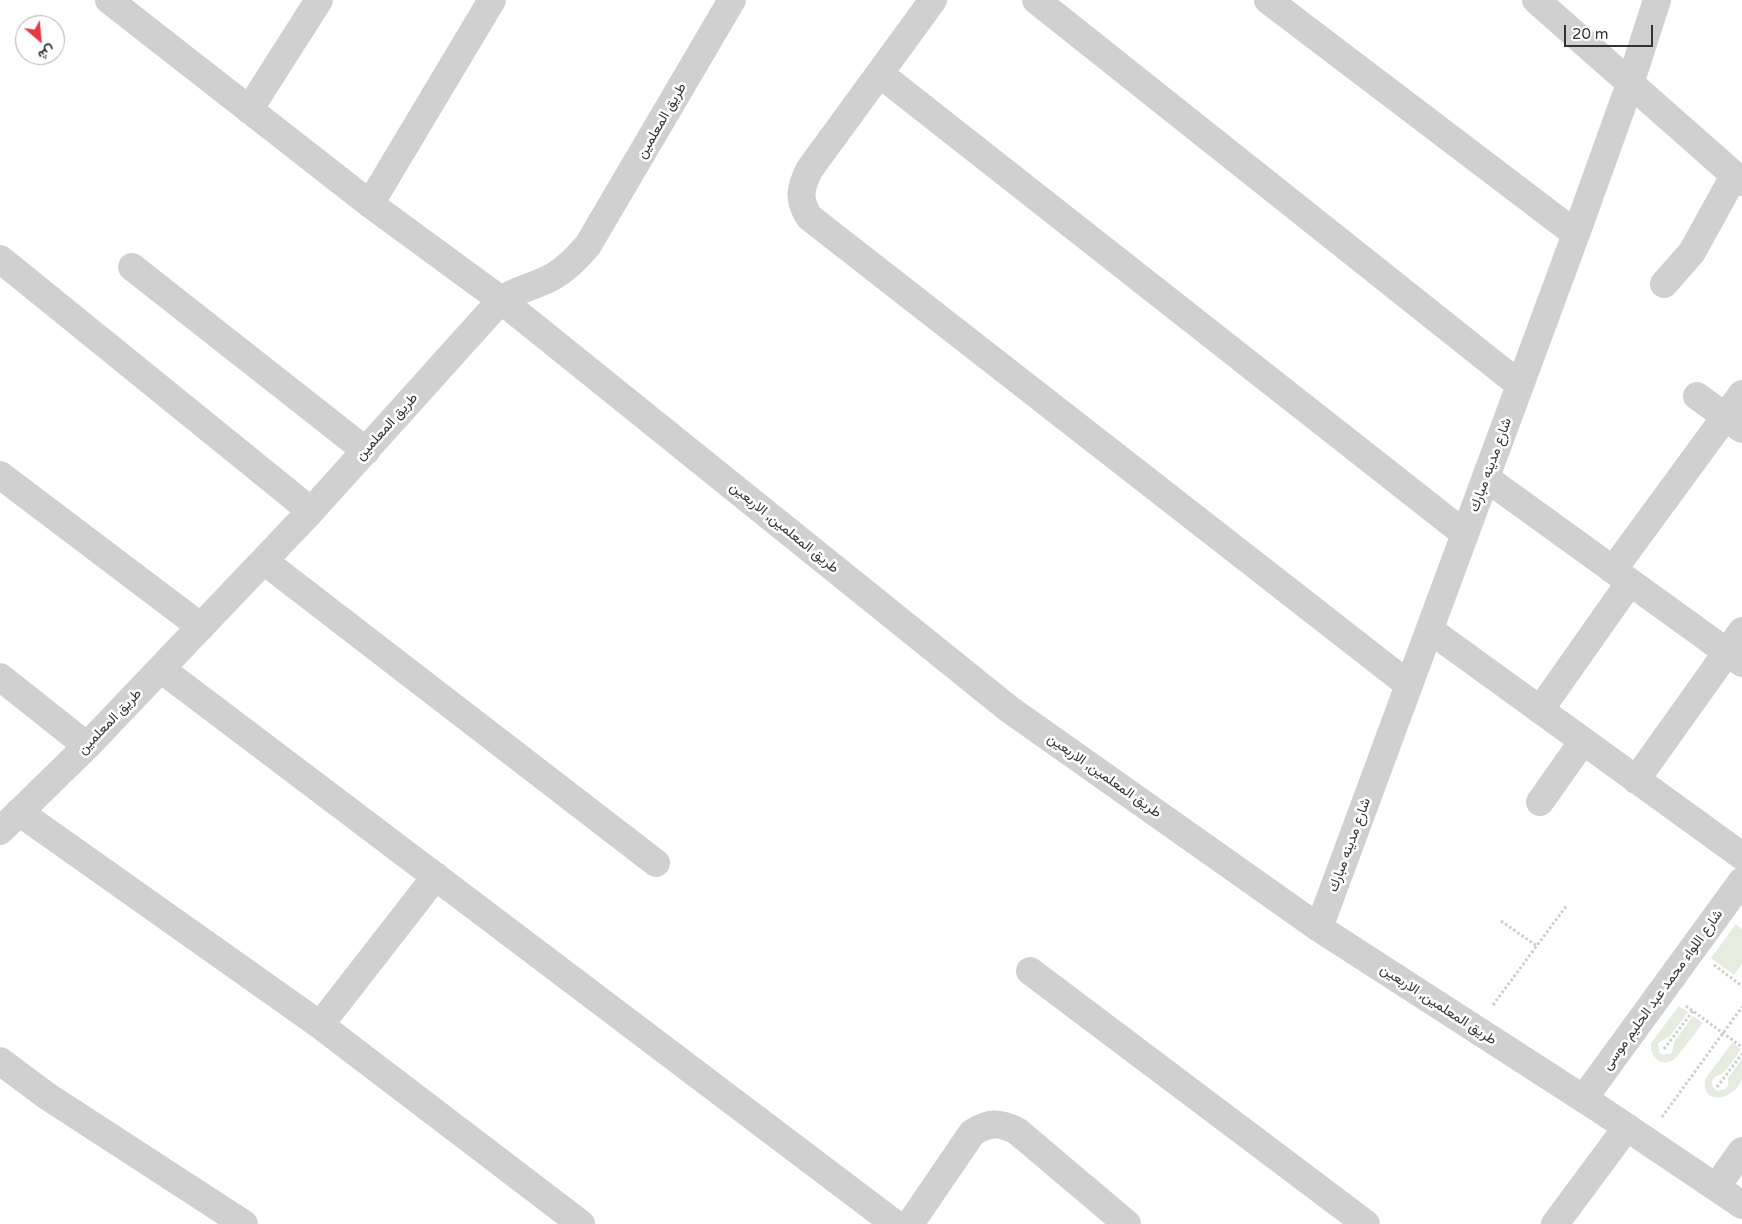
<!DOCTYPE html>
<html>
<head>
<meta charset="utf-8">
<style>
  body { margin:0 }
  #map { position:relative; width:1742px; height:1224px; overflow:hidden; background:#fff; font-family:"Varela Round",Vazirmatn,sans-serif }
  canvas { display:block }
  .north { position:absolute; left:15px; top:15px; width:50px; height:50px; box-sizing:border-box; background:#fff; border:1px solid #adadad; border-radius:50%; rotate:153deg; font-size:14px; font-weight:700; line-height:20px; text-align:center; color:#333 }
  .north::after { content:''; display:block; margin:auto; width:18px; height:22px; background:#e63946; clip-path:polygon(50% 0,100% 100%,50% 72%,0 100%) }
  .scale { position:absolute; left:1564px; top:25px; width:89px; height:22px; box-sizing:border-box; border:2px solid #333; border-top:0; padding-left:6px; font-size:15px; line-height:18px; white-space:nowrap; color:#333; -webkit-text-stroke:4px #fff; paint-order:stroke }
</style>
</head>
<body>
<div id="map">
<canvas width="1742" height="1224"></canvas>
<div class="north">ش</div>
<div class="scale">20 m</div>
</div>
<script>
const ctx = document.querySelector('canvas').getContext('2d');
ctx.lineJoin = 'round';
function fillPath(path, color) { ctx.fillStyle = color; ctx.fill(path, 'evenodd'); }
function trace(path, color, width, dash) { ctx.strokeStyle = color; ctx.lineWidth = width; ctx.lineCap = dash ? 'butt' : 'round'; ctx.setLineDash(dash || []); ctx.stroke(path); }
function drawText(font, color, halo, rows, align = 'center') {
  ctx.font = font + ' "Varela Round",Vazirmatn,sans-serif'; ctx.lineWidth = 5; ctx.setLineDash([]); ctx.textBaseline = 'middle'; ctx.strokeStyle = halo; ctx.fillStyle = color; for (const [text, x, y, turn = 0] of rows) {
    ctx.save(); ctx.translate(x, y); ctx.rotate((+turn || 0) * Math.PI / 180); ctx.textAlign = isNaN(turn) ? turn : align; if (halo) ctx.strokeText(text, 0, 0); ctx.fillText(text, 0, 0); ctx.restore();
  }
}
const green = new Path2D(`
  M1736 924 1742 929V964L1734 975 1711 958Z
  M1679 1006 1688 1012 1670 1036 1658 1043 1659 1052 1663 1055 1672 1053 1674 1042 1693 1016 1703 1023 1675 1059C1662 1067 1650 1059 1651 1043Z
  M1732 1043 1741 1049C1735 1057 1730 1066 1724 1072 1720 1076 1714 1075 1712 1081 1711 1086 1714 1088 1717 1091L1726 1089 1728 1085V1078L1742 1059C1742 1065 1742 1074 1742 1079 1734 1100 1702 1108 1705 1079Z`);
const path = new Path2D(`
  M1501 921 1537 946
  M1714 965 1742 986
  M1493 1005 1567 905
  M1686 1006 1742 1047
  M1664 1049 1693 1011
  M1717 1087 1742 1054
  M1662 1117 1742 1007`);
const minor = new Path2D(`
  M109 0 370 204 501 300 1009 709 1319 928 1601 1110 1742 1205
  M933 0 809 170C800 189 798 199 809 217L1409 685
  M1036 0 1520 385
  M1268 0 1576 234
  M1536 0 1742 182
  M880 74 1465 534
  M249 110 319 0
  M370 204 492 0
  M0 259 311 511
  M132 267 366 451
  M1664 284 1692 252 1734 176
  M1697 396 1742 429
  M0 475 201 627
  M1486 478 1742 663
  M264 561 656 863
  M1613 570 1742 394
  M1430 630 1742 856
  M161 669 895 1224
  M0 677 87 746
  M1540 710 1630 582
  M1636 780 1742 631
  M1540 802 1583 741
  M19 812 320 1025 581 1224
  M0 831 87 746 311 511 501 300C517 289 537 286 554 276 567 268 578 257 588 245L732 0
  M1319 928 1576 234 1630 84 1657 0
  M1030 971 1366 1224
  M320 1025 436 876
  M0 1061 47 1096 244 1224
  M1584 1098 1742 881
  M1717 1186 1742 1151
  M910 1224 972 1133C989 1122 999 1122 1017 1131L1127 1224
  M1555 1224 1627 1127`);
const streetNames = [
  ["طريق المعلمين",662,121,-60],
  ["طريق المعلمين",387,427,-48],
  ["شارع مدينه مبارك",1491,465,-70],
  ["طريق المعلمين, الاربعين",784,528,39],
  ["طريق المعلمين",110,722,-46],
  ["طريق المعلمين, الاربعين",1104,776,35],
  ["شارع مدينه مبارك",1350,845,-70],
  ["شارع اللواء محمد عبد الحليم موسى",1663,990,-54],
  ["طريق المعلمين, الاربعين",1438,1005,33]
];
fillPath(green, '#e6ecdf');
trace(path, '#cdcdcd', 3, [2.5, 2.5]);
trace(minor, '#d0d0d0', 28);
drawText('14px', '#333', '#fff', streetNames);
</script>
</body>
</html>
